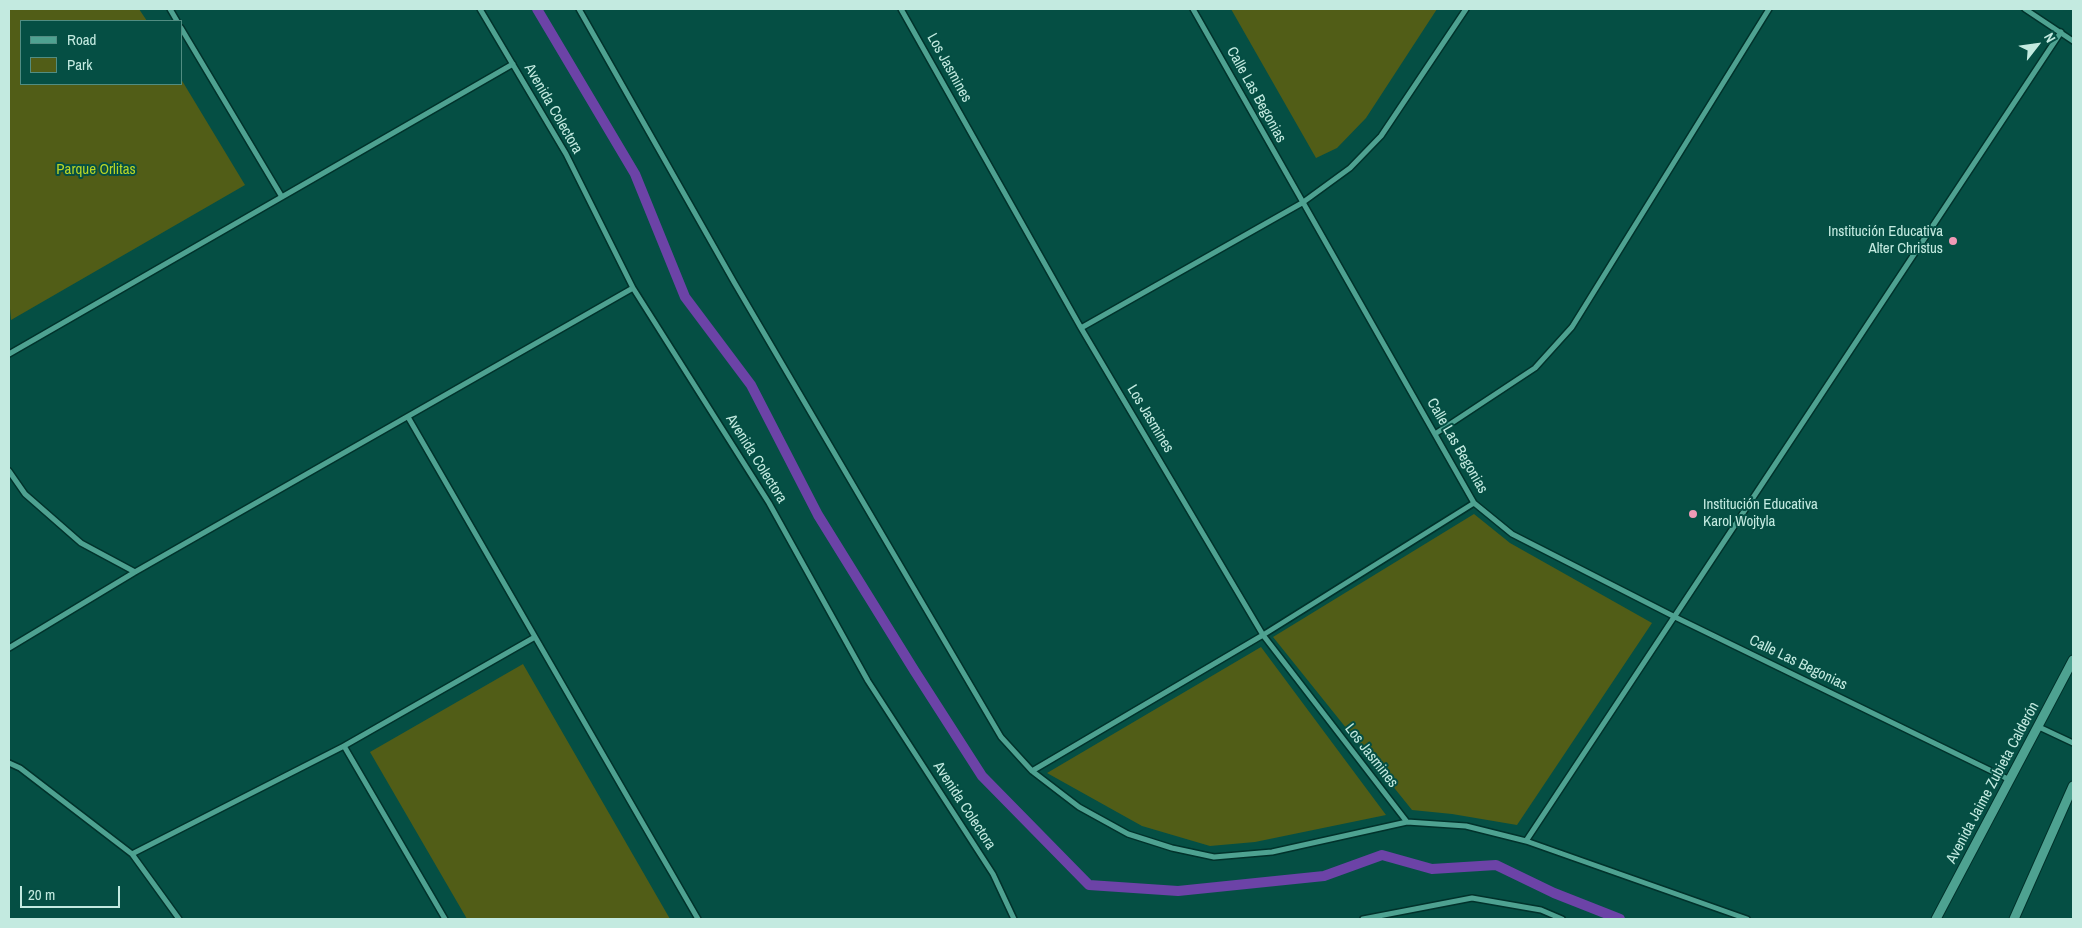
<!DOCTYPE html>
<html>
<head>
<meta charset="utf-8">
<style>
  body { margin:0 }
  #map { position:relative; width:2082px; height:928px; overflow:hidden; background:#054f44; font-family:"Archivo Narrow",sans-serif }
  canvas { display:block }
  .frame { position:absolute; inset:0; border:10px solid #c3eae0; pointer-events:none }
  .legend { position:absolute; left:20px; top:20px; width:162px; height:65px; box-sizing:border-box; background:#054f44; border:1px solid #518d82; margin:0; padding:6px 9px; list-style:none; font-size:15px; color:#c3eae0 }
  .legend li { display:flex; align-items:center; gap:10px; height:25px }
  .legend b { width:25px; border:1px solid #518d82 }
  .north { position:absolute; left:2012px; top:20px; width:50px; height:50px; -webkit-text-stroke:4px #054f44; paint-order:stroke; rotate:60deg; font-size:14px; font-weight:700; line-height:20px; text-align:center; color:#c3eae0 }
  .north::after { content:''; display:block; margin:auto; width:18px; height:22px; background:#c3eae0; clip-path:polygon(50% 0,100% 100%,50% 72%,0 100%) }
  .scale { position:absolute; left:20px; top:886px; width:100px; height:22px; box-sizing:border-box; border:2px solid #c3eae0; border-top:0; padding-left:6px; font-size:15px; line-height:18px; white-space:nowrap; color:#c3eae0; -webkit-text-stroke:4px #054f44; paint-order:stroke }
</style>
</head>
<body>
<div id="map">
<canvas width="2082" height="928"></canvas>
<div class="frame"></div>
<ul class="legend">
<li><b style="height:6px;background:#4ea291"></b>Road</li>
<li><b style="height:14px;background:#515d17"></b>Park</li>
</ul>
<div class="north">N</div>
<div class="scale">20 m</div>
</div>
<script>
const ctx = document.querySelector('canvas').getContext('2d');
ctx.lineJoin = 'round';
function fillPath(path, color) { ctx.fillStyle = color; ctx.fill(path, 'evenodd'); }
function trace(path, color, width, dash) { ctx.strokeStyle = color; ctx.lineWidth = width; ctx.lineCap = dash ? 'butt' : 'round'; ctx.setLineDash(dash || []); ctx.stroke(path); }
function drawText(font, color, halo, rows, align = 'center') {
  ctx.font = font + ' "Archivo Narrow",sans-serif'; ctx.lineWidth = 4; ctx.setLineDash([]); ctx.textBaseline = 'middle'; ctx.strokeStyle = halo; ctx.fillStyle = color; for (const [text, x, y, turn = 0] of rows) {
    ctx.save(); ctx.translate(x, y); ctx.rotate((+turn || 0) * Math.PI / 180); ctx.textAlign = isNaN(turn) ? turn : align; if (halo) ctx.strokeText(text, 0, 0); ctx.fillText(text, 0, 0); ctx.restore();
  }
}
const green = new Path2D(`
  M9 9H139L147 21H21V84H181V79L245 185 11 320 9 298Z
  M1231 9H1437L1366 118 1337 148 1316 158Z
  M1474 514 1510 543 1652 623 1517 825 1452 814 1412 810 1273 637Z
  M1261 647 1386 815 1255 842 1210 846 1142 826 1047 773Z
  M523 664 670 919H467L370 752Z`);
const stream = new Path2D(`
  M537 9 635 174 685 297 751 385 818 515 914 670 982 776 1089 885 1178 891 1324 876 1382 855 1432 869 1496 865 1554 893 1620 919`);
const minor = new Path2D(`
  M170 9 177 21
  M480 9 566 154 633 288 769 503 868 681 993 874 1014 919
  M579 9 734 282 1001 737 1032 771 1079 807 1128 834 1172 848 1214 857 1272 852 1407 822 1466 826 1526 841 1747 919
  M901 9 1081 328 1263 635 1407 822
  M1193 9 1474 503 1512 534 1675 617 2010 780
  M2025 9 2073 41
  M181 28 282 197
  M1081 328 1302 203 1350 168 1381 136 1466 9
  M9 354 513 64
  M408 417 698 919
  M1435 434 1535 368 1572 327 1769 9
  M9 471 25 494 81 543 135 572
  M9 648 135 572 633 288
  M2039 727 2073 743
  M344 746 445 919
  M9 763 20 768 132 854 179 919
  M1032 771 1263 635 1474 503
  M1526 841 2061 32
  M132 854 344 746 535 637
  M1363 919 1472 898 1541 910 1562 919`);
const tertiary = new Path2D(`
  M1936 919 2073 660
  M2014 919 2073 786`);
const markers = [
  [1953,241,5,"#f09ab6"],
  [1693,514,5,"#f09ab6"]
];
const streetNames = [
  ["Los Jasmines",949,68,61],
  ["Calle Las Begonias",1256,95,61],
  ["Avenida Colectora",553,109,60],
  ["Los Jasmines",1150,419,59],
  ["Calle Las Begonias",1457,446,60],
  ["Avenida Colectora",756,459,58],
  ["Calle Las Begonias",1798,663,26],
  ["Los Jasmines",1371,756,52],
  ["Avenida Jaime Zubieta Calderón",1993,783,-62],
  ["Avenida Colectora",964,806,57]
];
const parkNames = [
  ["Parque Orlitas",96,170]
];
const poiNames = [
  ["Institución Educativa",1943,232],
  ["Alter Christus",1943,249],
  ["Institución Educativa",1703,505,"left"],
  ["Karol Wojtyla",1703,522,"left"]
];
fillPath(green, '#515d17');
trace(stream, '#6c43a7', 10);
trace(minor, '#01322b', 8);
trace(tertiary, '#01322b', 11);
trace(minor, '#4ea291', 5);
trace(tertiary, '#4ea291', 9);
for (const [x, y, r, color] of markers) { const dot = new Path2D(); dot.arc(x, y, r, 0, 2 * Math.PI); ctx.fillStyle = color; ctx.fill(dot); trace(dot, '#054f44', 2); }
drawText('15px', '#c3eae0', '#054f44', streetNames);
drawText('15px', '#bad627', '#054f44', parkNames);
drawText('15px', '#c3eae0', '#054f44', poiNames, 'right');
</script>
</body>
</html>
